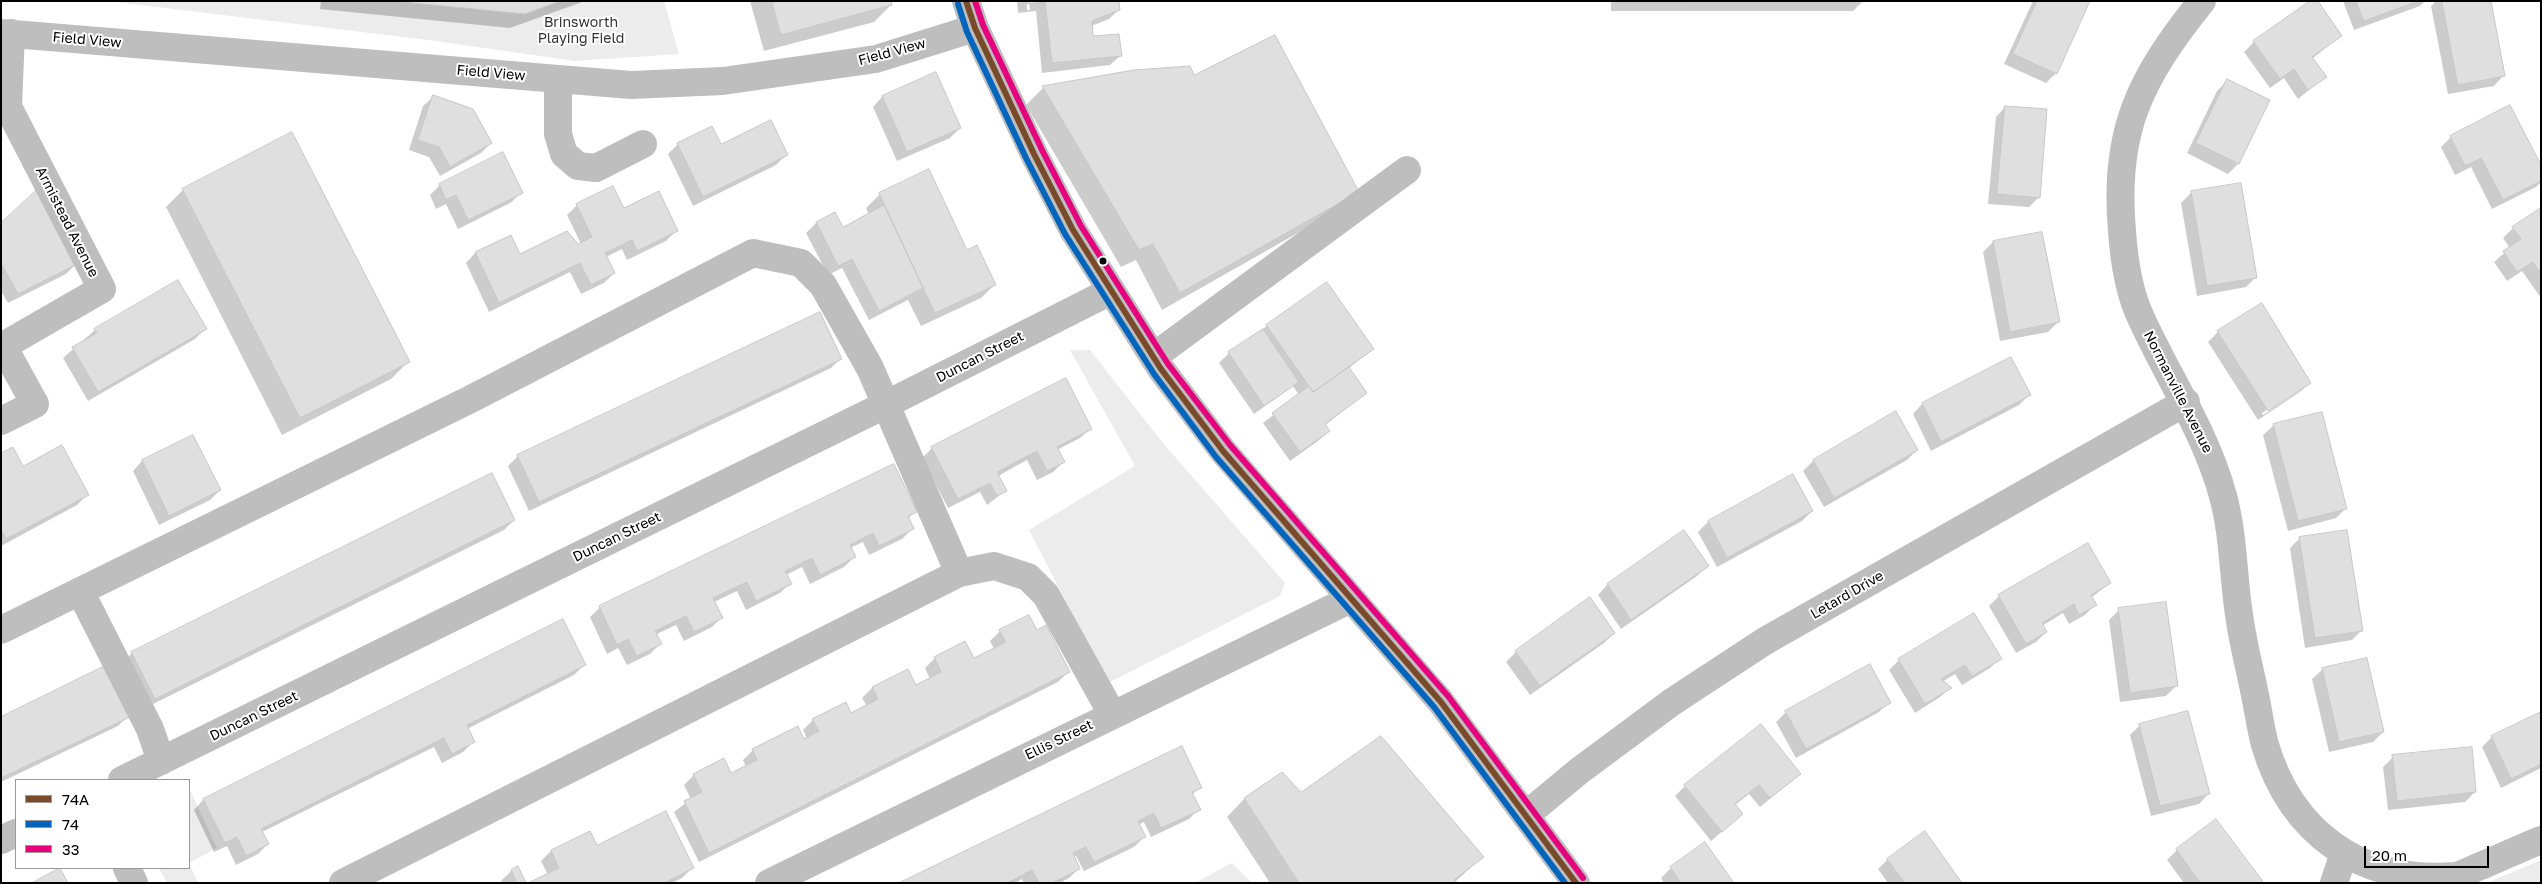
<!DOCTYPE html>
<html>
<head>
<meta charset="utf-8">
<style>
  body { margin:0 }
  #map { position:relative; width:2542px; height:884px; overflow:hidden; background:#fff; font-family:"Golos Text",sans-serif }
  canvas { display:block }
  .frame { position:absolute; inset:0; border:2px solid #000; pointer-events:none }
  .legend { position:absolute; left:15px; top:779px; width:175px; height:90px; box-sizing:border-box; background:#fff; border:1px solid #999; margin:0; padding:6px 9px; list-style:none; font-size:15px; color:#000 }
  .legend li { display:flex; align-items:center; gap:10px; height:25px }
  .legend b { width:25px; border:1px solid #999 }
  .scale { position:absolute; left:2364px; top:846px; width:125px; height:22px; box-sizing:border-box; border:2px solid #000; border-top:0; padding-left:6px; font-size:15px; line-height:18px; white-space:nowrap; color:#000; -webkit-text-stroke:4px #fff; paint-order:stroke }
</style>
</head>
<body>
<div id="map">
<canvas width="2542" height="884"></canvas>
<div class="frame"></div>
<ul class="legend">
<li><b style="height:6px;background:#7a4b2a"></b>74A</li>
<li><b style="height:6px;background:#0065bd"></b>74</li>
<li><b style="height:6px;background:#e5007d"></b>33</li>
</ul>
<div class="scale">20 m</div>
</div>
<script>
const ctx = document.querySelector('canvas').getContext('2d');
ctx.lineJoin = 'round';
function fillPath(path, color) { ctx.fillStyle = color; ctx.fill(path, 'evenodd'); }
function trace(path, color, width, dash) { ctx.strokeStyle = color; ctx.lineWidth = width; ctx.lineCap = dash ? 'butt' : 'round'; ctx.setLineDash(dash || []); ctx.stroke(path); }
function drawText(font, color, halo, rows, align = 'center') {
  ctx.font = font + ' "Golos Text",sans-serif'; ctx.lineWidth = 4; ctx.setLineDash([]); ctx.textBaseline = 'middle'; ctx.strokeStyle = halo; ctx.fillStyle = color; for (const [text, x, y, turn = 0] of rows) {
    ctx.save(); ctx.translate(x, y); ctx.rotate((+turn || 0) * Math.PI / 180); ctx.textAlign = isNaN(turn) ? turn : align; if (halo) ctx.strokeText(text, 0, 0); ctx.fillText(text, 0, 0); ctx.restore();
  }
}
const green = new Path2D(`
  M108 1H664L679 54 575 61 436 41Z
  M1070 350H1090L1163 443 1285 583 1280 596 1108 683 1029 530 1135 466Z
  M189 788 217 848 189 863 198 883H167L159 868H189Z
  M2541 860V883H2487Z
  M1232 863 1252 883H1195Z`);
const shadow = new Path2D(`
  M321 1H585L510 28 320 9Z
  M750 1H890L891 5 874 22 764 51Z
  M1017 1H1027V10H1030L1029 1H1118L1119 9 1109 19 1091 26 1092 38 1120 56 1110 65 1042 73 1036 11 1018 13Z
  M1611 1H1863L1853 11H1611Z
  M2033 1H2089L2056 73 2046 83 2004 64Z
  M2343 1H2425L2420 6 2354 30Z
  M2436 1H2489L2503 76 2494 86 2448 94 2431 6Z
  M2340 36 2312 59 2325 77 2298 99 2284 78 2270 88 2244 52 2254 42Z
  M1274 37 1340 209 1162 310 1136 260 1121 267 1026 105 1043 88 1193 77Z
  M2227 81 2268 101 2238 164 2228 174 2187 153 2217 91Z
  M433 97 491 143 481 153 440 176 429 157 409 150 423 106Z
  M882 97 960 128 950 138 897 161 873 107Z
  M2005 107 2039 197 2029 207 1988 204 1996 117Z
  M2451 137 2541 168V182L2536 187 2492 209 2471 167 2455 175 2441 147Z
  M678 144 720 146 786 155 776 165 693 206 668 154Z
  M502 154 521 192 512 202 458 229 446 204 436 209 430 195 440 185Z
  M2240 184 2256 277 2246 287 2197 296 2181 203 2191 193Z
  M183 190 408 362 391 379 282 435 166 207Z
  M880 194 966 252 995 284 981 298 921 326 908 300 869 320 842 268 828 275 806 233 816 223 835 214 842 229 869 215 866 208Z
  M577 205 623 209 676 231 666 241 627 260 622 249 606 257 614 273 604 283 581 294 570 272 489 312 466 263 475 253 510 237 519 256 581 244 567 215Z
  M2541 209V298L2522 271 2507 281 2494 262 2510 248 2503 238 2513 228Z
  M1 225 76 264 66 274 8 303 1 291Z
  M2041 233 2058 322 2048 332 2000 341 1983 252 1993 242Z
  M1267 326 1372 349 1348 369 1366 393 1324 426 1328 431 1318 441 1290 461 1263 423 1299 395 1293 386 1254 414 1219 363 1229 353Z
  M205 329 195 339 88 401 63 358 95 330Z
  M2218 332 2310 383 2300 392 2258 420 2208 342ZM2300 388V391L2263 415 2262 413Z
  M841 358 831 368 529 511 508 466 518 456Z
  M2011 359 2029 395 2019 405 1931 451 1913 414 1922 404Z
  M1896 413 1917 450 1907 460 1824 507 1803 471 1813 461Z
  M2321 413 2346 508 2336 518 2288 531 2263 435 2273 426Z
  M1090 429 1080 438 1057 450 1063 462 1053 472 1037 480 1027 460 998 476 1005 491 987 505 980 492 948 508 922 458 932 448Z
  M193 436 220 490 210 500 159 525 133 471 142 461Z
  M1 454 23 468 87 495 77 505 1 546Z
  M894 466 915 511 908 519 912 529 902 539 869 555 863 542 850 548 854 557 844 567 810 584 802 567 786 575 790 583 780 593 746 610 737 591 714 602 722 617 712 627 684 641 676 625 655 635 660 644 650 654 627 665 618 648 607 654 590 617 600 607Z
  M1793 476 1812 511 1802 521 1717 567 1698 532 1708 522Z
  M514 520 504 530 145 708 122 663 132 653Z
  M1684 532 1707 566 1697 576 1621 629 1598 595 1607 585Z
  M2300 538 2362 630 2352 640 2305 648 2290 548Z
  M2110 583 2091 598 2095 605 2085 615 2069 624 2063 613 2042 626 2046 632 2036 642 2016 653 1989 606 1999 596Z
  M2119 610 2176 686 2166 696 2120 702 2109 620Z
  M1000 631 1036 632 1068 672 1058 682 699 862 674 812 691 799 684 785 694 775 731 774 746 767 743 760 753 750 804 741 807 739 803 730 813 720 851 715 867 706 862 698 872 688 907 670 915 687 930 679 925 668 935 658 973 660 994 649 990 641Z
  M1614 633 1604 643 1530 695 1506 662 1516 652Z
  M2000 658 1990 668 1962 685 1955 674 1942 682 1950 688 1940 697 1915 713 1889 670 1899 660Z
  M584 665 574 675 467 729 473 742 463 752 442 763 434 747 262 832 268 844 258 854 236 865 227 846 214 852 194 810 203 800Z
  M1869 666 1889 702 1879 712 1796 758 1776 722 1786 712Z
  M2322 670 2383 732 2373 742 2329 752 2312 679Z
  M2541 713V768L2501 788 2482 747 2492 737Z
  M128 716 118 726 1 782V718Z
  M2140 725 2208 794 2199 804 2151 816 2130 735Z
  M2393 757 2475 792 2465 802 2388 810 2383 767Z
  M1282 773 1300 794 1482 857 1454 883H1270L1227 817 1244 799Z
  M1800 774 1760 807 1749 794 1735 805 1742 814 1711 841 1675 796 1685 786Z
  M1200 787 1192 795 1199 809 1189 819 1151 837 1144 822 1138 825 1144 837 1134 847 1084 871 1076 856 1073 857 1079 868 1069 878 1060 883H1024L1022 879 1015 883H902Z
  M590 833 596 847 692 868 682 878 672 883H531L548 875 541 861 551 851Z
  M1704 844 1732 883H1664L1661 878 1671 868Z
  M2177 850 2262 883H2184L2167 860Z
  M1888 859 1960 883H1888L1878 869Z
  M518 868 525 883H502L501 881 511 871Z`);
const building = new Path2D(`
  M393 1H561L525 14Z
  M772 1H891L892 5 781 35Z
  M1028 1H1119L1120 10 1092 21 1093 36 1119 34 1122 56 1052 63 1045 2 1028 4Z
  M1620 1H1864L1620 2Z
  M2037 1H2090L2057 74 2013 54Z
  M2310 1H2318L2342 36 2312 57 2327 77 2308 90 2294 69 2280 79 2253 41Z
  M2356 1H2418L2364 21Z
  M2442 1H2491L2505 76 2458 85Z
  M1275 35 1359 192 1180 293 1153 244 1139 250 1042 86 1134 70 1190 66 1194 75Z
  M936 72 961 128 907 152 882 96Z
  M2227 79 2270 100 2239 164 2196 143Z
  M433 95 473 109 492 143 450 167 439 147 418 140Z
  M2510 105 2541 165V181L2503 200 2481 158 2465 166 2450 136Z
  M2005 106 2047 109 2040 198 1997 194Z
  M771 120 788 155 703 197 677 143 712 126 721 144Z
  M292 132 410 362 300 418 182 189Z
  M503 152 523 193 468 220 456 195 446 200 439 184Z
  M929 169 967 250 977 245 996 285 935 313 879 193Z
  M2241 183 2257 278 2207 286 2191 191Z
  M613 186 624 208 659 191 678 231 637 251 632 240 605 253 615 273 591 285 580 263 499 303 475 252 511 235 520 254 567 231 578 244 592 237 576 204Z
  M38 189 77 264 18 294 1 263V223Z
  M884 205 923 288 879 311 852 259 838 266 816 222 835 212 843 227Z
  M2541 208V274L2533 262 2517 272 2503 251 2521 239 2512 227Z
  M2042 232 2060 322 2010 332 1993 241Z
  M178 280 207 329 98 392 72 347 97 333 94 329Z
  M1327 282 1374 349 1313 392 1266 325Z
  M2262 303 2311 383 2268 411 2217 331Z
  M820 312 842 359 539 502 517 455Z
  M1263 329 1299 382 1264 406 1228 352Z
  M2011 357 2031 395 1941 442 1922 403Z
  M1349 367 1367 393 1325 424 1330 431 1300 452 1272 413 1309 386 1313 392Z
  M1066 378 1092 429 1057 447 1065 462 1047 471 1037 451 997 472 1007 491 997 496 990 483 958 499 931 447Z
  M1896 411 1918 450 1834 498 1813 460Z
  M2322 412 2347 509 2298 521 2273 424Z
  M193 435 221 490 169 516 142 460Z
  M62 445 89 495 6 539 1 530V453L13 447 23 466Z
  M894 464 917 512 908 516 914 529 879 546 873 533 850 545 856 557 820 575 812 558 785 571 792 584 756 601 747 582 713 598 723 618 694 632 686 616 655 631 662 644 637 656 628 639 617 645 599 606Z
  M492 473 515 520 155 699 131 652Z
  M1793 474 1813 511 1727 558 1708 521Z
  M1684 530 1709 566 1631 620 1607 584Z
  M2347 530 2363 631 2315 638 2299 537Z
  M2088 543 2111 583 2091 595 2097 605 2079 615 2074 604 2042 623 2047 632 2026 644 1998 595Z
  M1590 597 1615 633 1540 686 1515 651Z
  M2166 602 2178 686 2130 693 2118 608Z
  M1974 613 2002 659 1972 676 1965 665 1941 679 1952 688 1925 704 1898 659Z
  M1029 615 1037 630 1046 625 1070 672 709 853 684 801 702 792 693 774 724 758 731 773 757 760 752 749 798 726 804 739 819 731 812 719 846 702 851 713 878 699 872 687 908 669 916 685 941 672 934 657 965 641 974 658 1006 642 999 630Z
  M563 619 586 665 467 725 475 742 452 754 444 738 261 829 269 844 246 856 237 837 225 843 203 799Z
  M2367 658 2384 732 2339 742 2322 668Z
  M1870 664 1891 703 1806 749 1785 711Z
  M105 666 130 717 1 778V717Z
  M2188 711 2210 794 2160 806 2139 724Z
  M2541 712V764L2511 779 2491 736Z
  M1761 724 1801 774 1770 798 1759 785 1735 804 1743 814 1722 832 1684 785Z
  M1381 736 1484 857 1454 880 1456 883H1299L1244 798 1282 772 1301 792Z
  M1182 746 1202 788 1192 792 1201 810 1161 828 1154 813 1138 821 1146 837 1094 862 1086 847 1073 853 1080 869 1052 883H1039L1032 870 1007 883H899Z
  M2472 747 2476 792 2397 801 2392 755Z
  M666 811 694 868 664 883H528L559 868 551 850 590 831 597 845Z
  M2216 819 2264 883H2200L2176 849Z
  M1925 831 1962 883H1905L1887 859Z
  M1705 842 1734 883H1681L1670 867Z
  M518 866 526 883H517L511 870Z
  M60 868 68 883H32Z`);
const minor = new Path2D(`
  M966 1 975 28 1034 154 1073 230 1161 369 1223 451 1441 702 1576 883
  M2202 1C2140 78 2113 131 2122 231 2124 260 2129 294 2142 320 2169 379 2206 433 2223 496 2234 536 2233 580 2240 621 2244 648 2251 674 2256 700 2259 715 2261 730 2265 745 2291 832 2360 884 2456 876 2465 874 2474 868 2483 865 2502 857 2521 848 2541 840
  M1 33 631 85 723 81 876 59 975 28
  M558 79V134L564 154 578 166 596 168 643 144
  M1153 357 1407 170
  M1 421 35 404 3 346 102 289 8 107 11 33
  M959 573 994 566 1028 577 1046 595 1112 714
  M80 591 150 729 161 761
  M1 630 471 399 753 253 801 263 823 285 870 368 959 573 343 883
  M122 780 885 405 1111 291
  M1526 815 1579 771 1672 702 1765 641 2186 402
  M1 840 16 833
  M127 868 134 883
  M769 883 1351 599
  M2334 883 2342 859`);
const bus1 = new Path2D(`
  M966 1 975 28 1034 154 1073 230 1161 369 1223 451 1441 702 1576 883`);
const bus2 = new Path2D(`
  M958 4 967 32 1026 158 1065 234 1154 374 1216 457 1434 707 1565 883`);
const bus3 = new Path2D(`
  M975 1 983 25 1042 150 1081 226 1168 364 1230 445 1448 696 1583 878`);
const markers = [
  [1103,261,4.5,"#000"]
];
const parkNames = [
  ["Brinsworth",581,23],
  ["Playing Field",581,39]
];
const streetNames = [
  ["Field View",87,40,5],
  ["Field View",892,52,-15],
  ["Field View",491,73,5],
  ["Armistead Avenue",67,222,63],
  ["Duncan Street",980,357,-27],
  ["Normanville Avenue",2178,392,63],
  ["Duncan Street",617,537,-26],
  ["Letard Drive",1847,595,-30],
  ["Duncan Street",254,716,-26],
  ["Ellis Street",1059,740,-26]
];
fillPath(green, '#ececec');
fillPath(shadow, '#0003');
fillPath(building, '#dfdfdf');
trace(building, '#c7c7c7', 1);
trace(minor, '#bebebe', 28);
trace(bus1, '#7a4b2a', 6);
trace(bus2, '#0065bd', 6);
trace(bus3, '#e5007d', 6);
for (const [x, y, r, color] of markers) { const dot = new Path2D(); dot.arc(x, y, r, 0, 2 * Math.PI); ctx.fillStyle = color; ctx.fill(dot); trace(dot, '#fff', 2); }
drawText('14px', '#333', '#fff', parkNames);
drawText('14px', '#000', '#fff', streetNames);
</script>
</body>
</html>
